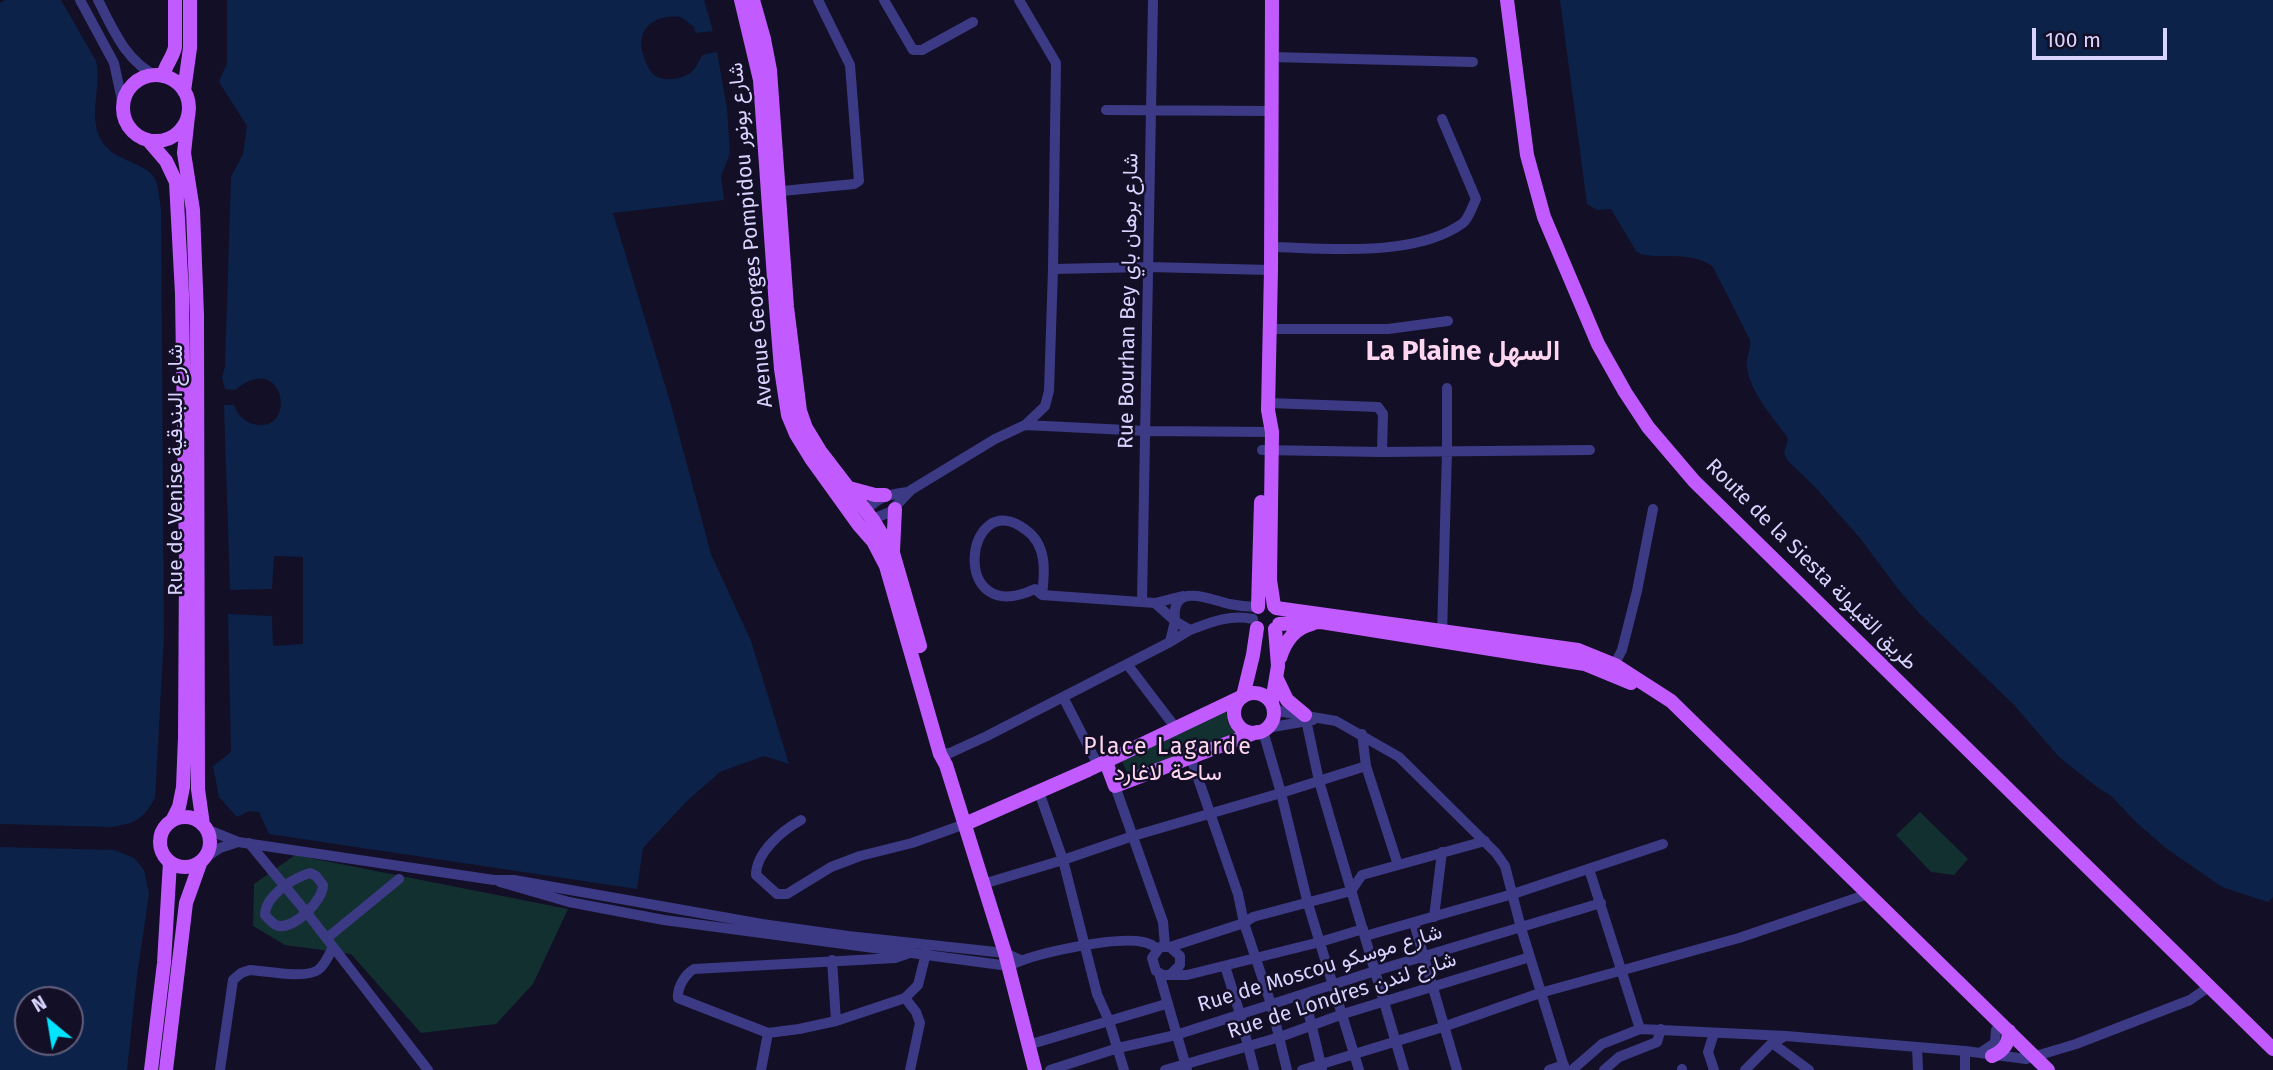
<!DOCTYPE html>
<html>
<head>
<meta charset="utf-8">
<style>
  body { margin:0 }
  #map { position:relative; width:2273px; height:1070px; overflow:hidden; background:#130f26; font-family:"Fira Sans",sans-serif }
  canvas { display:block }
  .north { position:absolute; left:14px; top:986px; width:70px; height:70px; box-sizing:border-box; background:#130f26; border:2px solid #625e7d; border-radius:50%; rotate:330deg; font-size:19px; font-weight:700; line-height:28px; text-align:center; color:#d9d4ff }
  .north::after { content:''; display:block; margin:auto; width:24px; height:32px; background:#00e5ff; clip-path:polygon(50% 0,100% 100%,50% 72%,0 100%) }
  .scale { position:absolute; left:2032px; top:28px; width:135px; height:32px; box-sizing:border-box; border:4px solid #d9d4ff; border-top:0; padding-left:9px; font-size:21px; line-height:24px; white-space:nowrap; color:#d9d4ff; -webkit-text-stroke:5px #130f26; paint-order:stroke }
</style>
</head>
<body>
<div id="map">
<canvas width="2273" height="1070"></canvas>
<div class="north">N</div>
<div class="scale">100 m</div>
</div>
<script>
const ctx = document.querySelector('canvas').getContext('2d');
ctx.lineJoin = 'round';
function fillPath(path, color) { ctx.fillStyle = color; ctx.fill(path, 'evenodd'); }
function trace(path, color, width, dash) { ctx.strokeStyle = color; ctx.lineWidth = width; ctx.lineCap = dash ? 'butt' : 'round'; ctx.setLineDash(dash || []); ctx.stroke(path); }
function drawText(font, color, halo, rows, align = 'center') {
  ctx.font = font + ' "Fira Sans",Vazirmatn,sans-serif'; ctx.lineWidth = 5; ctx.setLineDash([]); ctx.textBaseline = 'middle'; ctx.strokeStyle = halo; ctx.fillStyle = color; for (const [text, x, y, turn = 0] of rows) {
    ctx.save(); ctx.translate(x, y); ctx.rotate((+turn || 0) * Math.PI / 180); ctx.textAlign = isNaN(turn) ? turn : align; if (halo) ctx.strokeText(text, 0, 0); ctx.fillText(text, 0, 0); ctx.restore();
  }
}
const green = new Path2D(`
  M1226 709 1228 723 1237 734 1128 775 1122 761Z
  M1920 812 1968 859 1954 875 1931 872 1896 835Z
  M295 855 568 909 533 984 496 1024 421 1033 351 954 285 945 253 926 254 884Z`);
const water = new Path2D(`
  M5 0H61L96 61C102 85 89 111 99 136 110 162 144 161 154 177 159 186 159 199 161 209L164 635 155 798C143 820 134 824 110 827L0 824V3Z
  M227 0H704L713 31 696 33 693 26 681 17C657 14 635 27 643 54 645 60 648 69 653 74 662 82 680 80 690 73 696 69 699 61 702 55L717 52 727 108 730 154 721 176 724 200 613 213 671 405 711 554 751 641 789 764 764 756 720 772 687 801 643 848 637 889 269 834 259 812 249 811 237 817 219 797 213 766 231 752 228 614 272 616 273 646 303 644V557L274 556 272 589 230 590 224 405H234C237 414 243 421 253 424 299 436 285 348 235 390L225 389 222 377 225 367 231 177 243 154 247 126 219 82 227 63Z
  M1560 0H2273V897L2268 902 2222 887 2167 849 2138 824 2110 795 2098 788 2059 757 2014 705 1918 612 1898 589 1860 538 1814 486 1787 460 1784 453 1788 440 1786 435C1772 416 1750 392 1747 367 1745 357 1752 349 1750 340L1713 267C1691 250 1666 260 1641 254L1636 251 1611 209 1597 210 1587 204Z
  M0 847 114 850 134 858 144 870 149 894 137 976 127 1070H0ZM28 1000H70V1042H28Z`);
const minor = new Path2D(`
  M80 0 114 63 123 105
  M98 0C113 29 126 62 157 76
  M884 0 913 50H922L973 22
  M1271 57 1473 62
  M1106 110 1271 111
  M772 192 854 184 859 181 850 65 818 0
  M1271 247C1328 248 1415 258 1463 223 1469 218 1472 207 1476 199L1442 119
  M1053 269 1148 267 1271 270
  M1271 329H1388L1448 321
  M1269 403 1378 407 1383 414 1382 452
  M1025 425 1147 431 1272 432
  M1262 450 1382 452 1590 450
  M863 515C874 498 889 494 908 492
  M868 521 890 512 911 490 995 439 1025 425 1045 406 1049 391 1053 269 1056 63 1019 0
  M1042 595C1045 571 1047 545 1026 530 965 483 947 630 1035 589L1042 595 1155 603
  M1183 596 1155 603 1175 621 1170 642 1190 630
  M1142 602 1153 0
  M1253 619C1230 614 1211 622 1190 630L1175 621C1171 582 1206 598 1229 604 1239 606 1248 607 1258 607
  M1442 636 1447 450V388
  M1127 664 1175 727
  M1611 671 1622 650 1637 591 1653 509
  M1063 697 1098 765
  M1274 708 1283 712 1336 721 1399 757 1496 853 1505 866 1521 928 1565 1070
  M1305 715 1319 781 1404 1070
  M1267 728 1313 720
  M1263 731 1281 793 1308 904 1359 1070
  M1362 734 1366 766 1398 865
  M940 754 950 753 987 736 1170 642
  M1191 758 1238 894 1244 923 1271 1004 1287 1070
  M1115 786 1163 922 1165 946
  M1039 792 1063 860 1097 994 1109 1021 1124 1070
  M801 820C783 830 756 852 756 875L777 894H787L831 867 860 856 912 843 965 824
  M206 829 238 842 494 880H514L762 924 848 936 1005 953 1021 960
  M249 843 307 913 428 1070
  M203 859 220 848 238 842
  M1589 869 1640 1029
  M310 873 316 876 323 885C323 901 295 928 279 926 273 925 269 919 265 915 265 896 293 878 310 873Z
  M500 882 569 902 664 920 1009 966C1034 953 1116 936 1143 942 1149 943 1153 945 1157 949
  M983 884 1063 860 1133 836 1281 793 1366 766
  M1434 917 1442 852
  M1414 923 1457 1070
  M1365 936 1513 894 1663 844
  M327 938 399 879
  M1170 947 1244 923 1253 917 1351 891 1362 875 1485 841
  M907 954 895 958 694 969C685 974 677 988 678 998L768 1033 799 1029 836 1021 905 998 918 985 927 949
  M832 960 836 1021
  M1225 966 1240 1014 1254 1070
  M1159 973 1187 1070
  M1171 974 1180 965V956L1170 947H1160L1152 958 1156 971 1163 975H1187L1320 942 1363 929
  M1304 994 1322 1069
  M905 998 916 1012 920 1023 910 1070
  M1714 1033 1708 1052 1714 1070
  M1772 1043 1809 1070
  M1028 1045 1166 1004
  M1917 1048 1918 1070
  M1965 1051V1070
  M1980 1053 1995 1043 1996 1030
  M1682 1069V1070
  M220 1070 233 980 241 973 250 970C266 971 305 979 318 970 325 965 329 955 333 947
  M761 1070 768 1033
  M1050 1070 1118 1048 1176 1035 1375 971 1601 903
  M1165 1070 1280 1037 1343 1014 1530 957
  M1302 1070 1443 1027 1540 993 1739 938 1868 894
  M1549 1070 1564 1065
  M1572 1070 1602 1044 1640 1029 1786 1036 1965 1051 2026 1059 2076 1044 2190 1000 2210 986
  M1604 1070 1619 1057 1657 1042 1661 1029
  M1745 1070 1772 1043 1782 1038`);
const major = new Path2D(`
  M741 0 760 80 776 307 781 369 788 415 796 434 812 460 858 524 873 541 886 566 940 754 946 765 1005 953 1035 1070
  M753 0 764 39 770 70 787 307 800 411 806 428 820 451 873 520 893 553 920 646
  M1272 0 1271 270 1268 410 1272 432 1270 580 1274 606
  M1507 0 1527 155 1544 217 1598 344 1625 392 1648 427 1694 481 2273 1049
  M123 108a33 33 0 1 1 66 0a33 33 0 1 1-66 0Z
  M163 76C165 65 173 58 175 47V0
  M184 91 190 48V0
  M188 116 184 153 193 210 197 315 198 789 203 825
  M148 140 166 161 176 182 182 294 186 565 185 737 183 787 179 807 173 819
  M849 488 875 495H885
  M893 551 895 509
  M1258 607 1261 502
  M1276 608 1578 650 1615 665 1671 701 2048 1070
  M1279 624 1321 622 1585 664 1631 683
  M1280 658C1285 642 1294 628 1312 624
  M1277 679 1287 700 1305 715
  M1234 713a20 20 0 1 1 40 0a20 20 0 1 1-40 0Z
  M1272 702 1278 666 1275 629
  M1106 762 1115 786 1257 732
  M160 842a25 25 0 1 1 50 0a25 25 0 1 1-50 0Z
  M965 824 1088 770 1243 696 1253 655 1257 628
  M1992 1056C2004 1051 2009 1043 2009 1031
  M151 1070 164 963 170 862
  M166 1070 186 903 201 861`);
const streetNames = [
  ["Avenue Georges Pompidou شارع بونور",751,235,-95],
  ["Rue Bourhan Bey شارع برهان باي",1129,301,-89],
  ["Rue de Venise شارع البندقية",176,470,-90],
  ["Route de la Siesta طريق القيلولة",1811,565,45],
  ["Rue de Moscou شارع موسكو",1320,969,-17],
  ["Rue de Londres شارع لندن",1342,996,-18]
];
const neighbourhoodNames = [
  ["Place Lagarde",1168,748],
  ["ساحة لاغارد",1168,774]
];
const districtNames = [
  ["La Plaine السهل",1463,352]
];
fillPath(green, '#12302f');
fillPath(water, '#0c2248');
trace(minor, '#3d3a85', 10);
trace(major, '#c25bff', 14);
drawText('21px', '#d9d4ff', '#130f26', streetNames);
ctx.letterSpacing = '2px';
drawText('23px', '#ffd6f0', '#130f26', neighbourhoodNames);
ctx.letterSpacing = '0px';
drawText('bold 28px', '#ffd6f0', '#130f26', districtNames);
</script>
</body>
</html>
